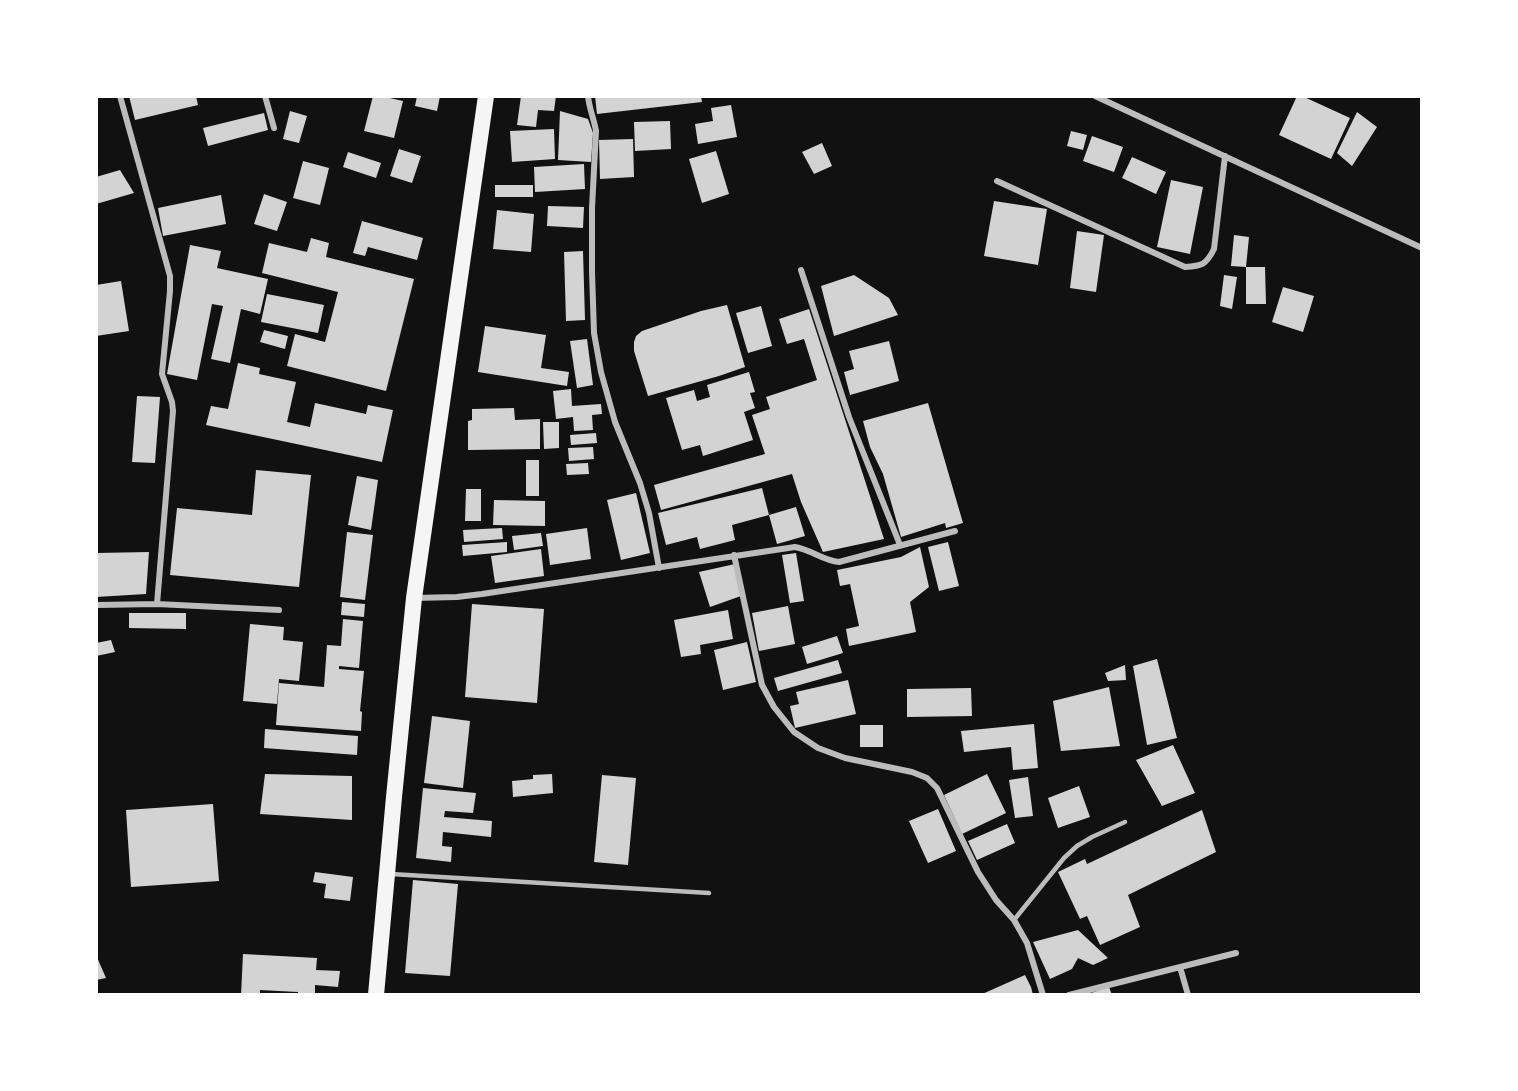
<!DOCTYPE html>
<html>
<head>
<meta charset="utf-8">
<style>
  body { margin:0 }
  #map { position:relative; width:1518px; height:1091px; overflow:hidden; background:#111; font-family:"PT Serif",serif }
  canvas { display:block }
  .frame { position:absolute; inset:0; border:98px solid #fff; pointer-events:none }
</style>
</head>
<body>
<div id="map">
<canvas width="1518" height="1091"></canvas>
<div class="frame"></div>
</div>
<script>
const ctx = document.querySelector('canvas').getContext('2d');
ctx.lineJoin = 'round';
function fillPath(path, color) { ctx.fillStyle = color; ctx.fill(path, 'evenodd'); }
function trace(path, color, width, dash) { ctx.strokeStyle = color; ctx.lineWidth = width; ctx.lineCap = dash ? 'butt' : 'round'; ctx.setLineDash(dash || []); ctx.stroke(path); }
const building = new Path2D(`
  M129 96H196L198 105 135 120Z
  M373 96H381L403 101 394 138 364 131Z
  M417 96H440L437 111 415 106Z
  M521 96H556L554 111 538 110 536 127 517 125Z
  M595 96H701L702 102 597 114Z
  M1297 96H1302L1350 118 1331 159 1279 135Z
  M731 105 737 137 698 144 695 124 713 121 711 108Z
  M290 111 307 116 299 143 283 139Z
  M560 111 588 119 593 133 591 162 558 160Z
  M1357 112 1377 127 1352 166 1337 153Z
  M264 113 268 130 208 146 203 128Z
  M670 121 671 149 635 151 634 122Z
  M554 129 555 159 512 162 510 131Z
  M1071 131 1087 135 1083 150 1067 146Z
  M1092 136 1123 147 1114 172 1083 161Z
  M633 139 634 177 600 179 599 140Z
  M822 143 832 166 814 174 802 152Z
  M399 149 421 156 412 183 390 176Z
  M716 151 729 194 702 203 689 159Z
  M348 152 381 163 376 178 343 167Z
  M1132 157 1166 172 1156 194 1122 178Z
  M303 161 329 168 320 205 293 198Z
  M584 164 585 189 535 192 534 167Z
  M120 170 134 193 96 204V177Z
  M1171 180 1203 187 1190 254 1157 247Z
  M495 185H533V197H495Z
  M264 194 287 202 277 231 254 224Z
  M221 195 226 224 163 236 158 208Z
  M994 201 1047 209 1038 265 984 256Z
  M548 206 584 207 583 228 547 226Z
  M497 210 534 214 531 252 493 249Z
  M362 221 423 238 417 260 368 247 365 256 353 253Z
  M1077 231 1104 235 1096 292 1070 288Z
  M1234 235 1249 237 1246 267H1265L1266 304H1246V267L1231 266Z
  M311 238 329 243 326 257 414 279 386 391 287 366 295 334 325 342 338 292 262 273 269 243 307 252Z
  M190 245 221 251 217 268 268 279 260 314 241 309 230 363 211 359 223 306 212 304 197 380 167 374Z
  M583 251 585 320 566 321 564 252Z
  M854 275 889 298 898 315 834 336 821 286Z
  M1224 275 1237 277 1232 309 1220 306Z
  M121 281 129 331 96 336V285Z
  M1283 287 1314 296 1303 332 1272 322Z
  M267 294 324 305 318 333 261 322Z
  M727 305 745 367 719 376 648 396 634 351V342L636 336 642 331 701 311Z
  M761 306 772 346 748 353 736 313Z
  M809 309 884 539 823 552 801 502 792 474 661 510 654 485 765 454 752 415 770 409 766 397 817 380 804 339 787 344 779 319Z
  M485 326 546 335 541 368 569 372 567 386 478 372Z
  M264 330 288 336 285 349 260 342Z
  M587 339 593 385 577 388 570 341Z
  M889 341 899 381 850 395 844 372 854 369 849 351Z
  M238 363 260 368 259 374 296 382 287 422 310 427 315 403 366 414 368 405 393 410 382 462 206 425 211 406 228 409Z
  M749 372 755 392 750 393 755 408 744 412 753 440 703 456 700 445 682 450 666 398 694 390 697 401 710 397 707 385Z
  M571 389 572 406 601 404 602 414 592 415 593 430 574 431 573 417 556 419 553 391Z
  M137 396 160 397 155 463 132 462Z
  M928 403 963 523 946 528 945 523 901 537 883 474 870 447 863 421Z
  M514 408 515 420 540 419V449L468 450V421L472 420V409Z
  M543 422H559V448L544 449Z
  M596 433 597 443 571 445 570 435Z
  M593 447 594 459 569 461 568 448Z
  M526 460H539V496H526Z
  M588 463 589 474 567 475 566 464Z
  M256 470 311 475 299 587 170 575 177 508 252 515Z
  M357 476 378 480 371 530 348 525Z
  M762 488 769 515 796 507 805 536 777 544 769 515 732 525 735 540 700 549 697 537 666 545 658 513Z
  M466 489H481V521H465Z
  M636 493 650 553 621 560 607 500Z
  M494 500 545 501V526L493 525Z
  M502 528 503 539 464 542 463 530Z
  M587 528 591 559 550 565 546 534Z
  M347 532 373 535 365 600 340 597Z
  M541 533 543 546 514 550 512 536Z
  M507 542V552L463 556 462 545Z
  M948 542 959 586 939 591 928 547Z
  M920 547 929 587 910 602 916 632 849 646 846 629 859 626 850 584 840 586 837 570 901 557Z
  M541 549 544 576 495 583 491 556Z
  M149 552 146 594 96 597V553Z
  M796 553 804 601 790 603 782 555Z
  M735 564 741 596 710 607 699 572Z
  M342 602 365 604 364 617 341 615Z
  M472 604 544 609 537 703 465 697Z
  M788 606 795 644 759 651 752 613Z
  M728 610 733 639 700 645 701 654 681 657 674 620Z
  M129 613H186V629L129 628Z
  M343 619 363 621 359 668 339 666V669L364 671 360 711 362 712 361 731 276 725 279 683 324 687 327 645 341 646Z
  M250 624 284 627 283 640 303 642 299 681 279 679 277 704 243 701Z
  M837 636 843 653 807 664 802 647Z
  M111 640 115 652 96 656V643Z
  M747 642 756 682 723 690 714 650Z
  M1157 659 1177 738 1147 745 1133 666Z
  M838 660 842 673 778 691 774 678Z
  M1125 665 1126 680 1108 681 1105 673Z
  M848 680 856 714 795 728 790 706 799 704 796 692Z
  M1109 687 1120 746 1061 751 1053 701Z
  M971 688 972 716 907 717V689Z
  M432 716 470 721 463 788 424 783Z
  M1034 724 1038 768 1013 770 1011 747 964 752 961 731Z
  M860 725H883V747H860Z
  M265 729 358 736 357 755 264 748Z
  M1173 745 1195 793 1162 806 1136 760Z
  M265 774 352 776V820L260 814Z
  M552 774 553 793 513 797 512 781 533 779V775Z
  M987 774 1006 813 962 834 944 795Z
  M602 775 636 778 628 865 594 862Z
  M1028 777 1033 816 1015 818 1009 780Z
  M1079 786 1090 817 1058 828 1048 798Z
  M423 788 476 793 473 813 445 811 444 817 492 821 491 837 443 832 442 846 452 847 451 862 416 858Z
  M213 804 219 881 131 887 126 810Z
  M938 809 956 851 928 863 909 821Z
  M1202 810 1216 852 1128 895 1140 927 1100 945 1087 916 1080 919 1058 872 1085 859 1087 864Z
  M1007 824 1015 843 977 860 968 841Z
  M315 872 353 877 350 901 324 898 326 884 313 882Z
  M413 880 458 884 450 976 405 973Z
  M1078 930 1108 958 1093 965 1078 958 1072 969 1050 979 1033 942Z
  M243 954 317 958 316 970 340 971 338 987 315 985V995H298V992L260 990V995H241Z
  M96 955 106 978 96 980Z
  M1025 975 1031 987 1033 995H980Z
  M1109 987 1112 995H1085Z`);
const service = new Path2D(`
  M391 874 709 893
  M1014 920 1064 858 1077 846 1092 837 1125 822`);
const minor = new Path2D(`
  M120 96 170 276V291L162 374 172 402 173 411 157 604
  M265 96 274 128
  M588 96C589 108 594 119 596 131L592 208V272L594 333 601 372 615 422 640 483 649 513 659 568
  M1095 96 1422 248
  M997 181 1185 267C1202 266 1206 265 1214 249L1225 156
  M801 270 849 417 900 545
  M734 555 762 685 774 707 794 732 818 748 845 758 912 772 927 778 937 788 978 872 996 900 1014 920 1027 943 1043 995
  M414 598 457 597 482 594 795 547C812 550 822 560 839 562L955 531
  M96 605 157 604 279 610
  M1180 967 1188 995
  M1069 995 1236 953`);
const trunk = new Path2D(`
  M376 995 394 797 414 598 486 96`);
fillPath(building, '#d3d3d3');
trace(service, '#bcbcbc', 4.5);
trace(minor, '#bcbcbc', 6);
trace(trunk, '#f5f5f5', 16);
</script>
</body>
</html>
